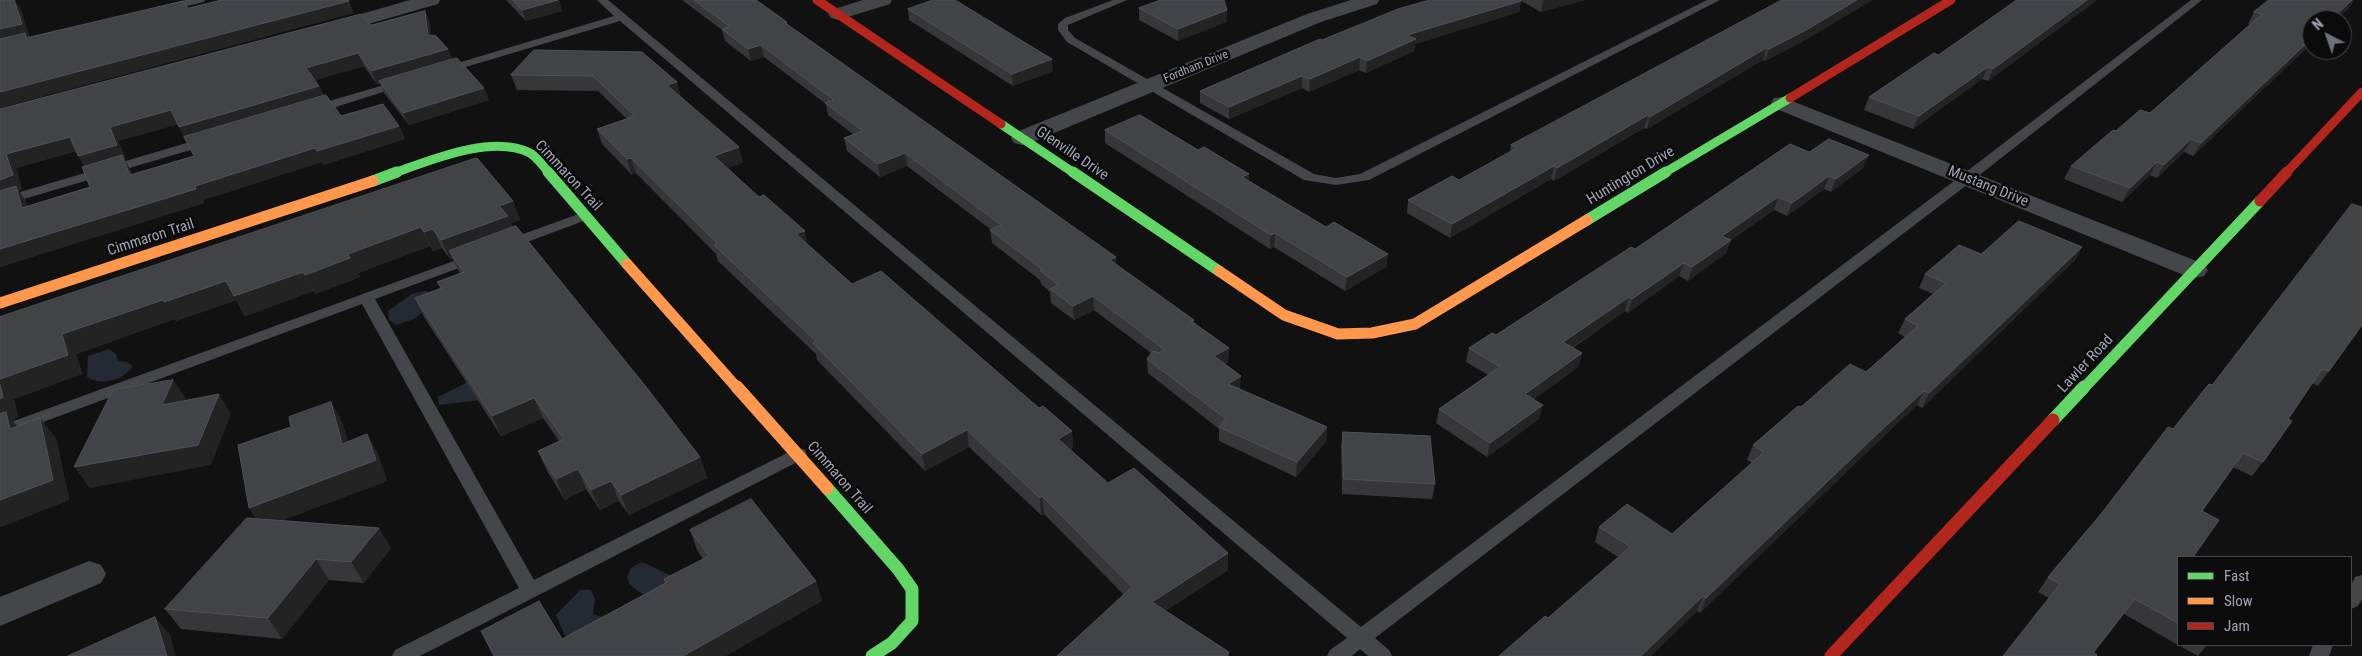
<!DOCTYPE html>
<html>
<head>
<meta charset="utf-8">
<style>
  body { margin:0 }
  #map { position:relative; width:2362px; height:656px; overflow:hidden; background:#111; font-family:"Roboto Condensed",sans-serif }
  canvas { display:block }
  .legend { position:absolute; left:2177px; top:556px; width:175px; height:90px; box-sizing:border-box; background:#0b0b0c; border:1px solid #47484f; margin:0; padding:6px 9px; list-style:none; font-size:15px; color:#a0a4b4 }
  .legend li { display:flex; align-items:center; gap:10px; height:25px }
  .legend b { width:25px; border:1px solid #47484f }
  .north { position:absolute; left:2302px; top:10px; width:50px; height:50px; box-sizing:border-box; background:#0b0b0c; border:1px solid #47484f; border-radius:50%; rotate:319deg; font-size:14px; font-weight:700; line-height:20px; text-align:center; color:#a0a4b4 }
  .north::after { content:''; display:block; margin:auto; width:18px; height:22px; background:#6e717b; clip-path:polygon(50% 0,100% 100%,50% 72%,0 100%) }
</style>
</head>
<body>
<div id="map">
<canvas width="2362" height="656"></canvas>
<ul class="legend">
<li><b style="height:6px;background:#63d668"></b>Fast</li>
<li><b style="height:6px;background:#ff974d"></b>Slow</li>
<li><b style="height:6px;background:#b3261e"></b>Jam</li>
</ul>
<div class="north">N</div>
</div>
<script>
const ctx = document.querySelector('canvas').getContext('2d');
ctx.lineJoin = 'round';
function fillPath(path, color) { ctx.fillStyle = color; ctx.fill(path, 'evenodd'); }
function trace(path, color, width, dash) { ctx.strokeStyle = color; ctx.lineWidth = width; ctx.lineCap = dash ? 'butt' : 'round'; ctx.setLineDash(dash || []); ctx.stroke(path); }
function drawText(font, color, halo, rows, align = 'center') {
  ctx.font = font + ' "Roboto Condensed",sans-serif'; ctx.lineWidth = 5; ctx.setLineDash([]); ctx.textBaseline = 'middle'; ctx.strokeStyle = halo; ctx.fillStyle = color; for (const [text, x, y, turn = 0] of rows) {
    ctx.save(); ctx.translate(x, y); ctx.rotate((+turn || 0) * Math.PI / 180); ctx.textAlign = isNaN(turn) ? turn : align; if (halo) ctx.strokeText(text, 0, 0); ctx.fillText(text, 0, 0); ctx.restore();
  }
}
const water = new Path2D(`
  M425 291 436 293 439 300 414 319 396 325 389 320 388 311 412 294Z
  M109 349 116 354 118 361 127 362 133 366C123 381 102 386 87 377L88 356Z
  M472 380 481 400 439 405 438 397Z
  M642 562 672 576 651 600 630 585 627 577 631 568Z
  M580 590H591L595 599 593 614 602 617 606 622 575 647 564 634 556 615Z`);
const lane = new Path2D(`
  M186 0H205L204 2 165 11 160 8 161 6Z
  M597 0H608L1361 627 1962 175 2191 0H2202L1972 181 1375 638 1389 650 1392 656H1368L1360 649 1352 656H1327L1330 650 1347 638 620 21 449 72 445 73 439 70 441 68 614 16Z
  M1113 0H1127L1068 25V30L1075 38 1314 174 1336 178 1360 174 1707 0H1720L1369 180 1336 185 1304 180 1067 42 1058 30V24L1065 18Z
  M401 80 407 83 405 85 317 113H309L307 110 309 107Z
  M207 137 213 141 211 144 0 206V198Z
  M584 212 589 213 591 216 589 219 511 248 506 249 499 245 501 242Z
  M473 254 478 255 480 258 478 261 375 299 534 580 793 450 799 448 805 450 807 454 805 458 420 656H392L395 650 519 588 362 304 0 438V426Z
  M2362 575V599L2358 606 2351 609V585L2355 577Z
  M2313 645H2333L2329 656H2309Z`);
const street = new Path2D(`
  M410 0H440L438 4 330 35 323 33 320 29 323 25Z
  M863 0H892L890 4 838 20 831 18 828 14 831 10Z
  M1351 0H1379L1377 4 1321 22 1030 143 1022 145 1014 143 1011 138 1014 133 1307 14Z
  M1782 97 2204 264 2208 270 2204 276 2195 278 2186 276 1774 108 1771 103 1774 98Z
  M89 561 101 565 106 574 101 583 0 626V597Z`);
const fastFar2 = new Path2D(`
  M1001 124 1074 173
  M394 173C431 160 492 134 530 153 537 157 544 167 549 173
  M1664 173 1790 98`);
const fastFar1 = new Path2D(`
  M548 172 627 264
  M1073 172 1219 271
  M373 181 397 172
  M1587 220 1666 172
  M2083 389 2260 201`);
const fast = new Path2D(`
  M2053 420 2084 387
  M827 488 898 569 912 589V621L892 643 872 656`);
const slowFar1 = new Path2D(`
  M627 264 738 389
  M1219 271 1284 315 1338 334 1372 333 1415 324 1587 220
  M0 303 373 181`);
const slow = new Path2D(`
  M737 387 827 488`);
const jamFar2 = new Path2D(`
  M817 0 1001 124
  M1790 98 1951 0
  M2286 173 2362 92`);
const jamFar1 = new Path2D(`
  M2260 201 2287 172`);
const jam = new Path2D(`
  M1831 656 2053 420`);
const wall = new Path2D(`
  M506 0H559L562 11 526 21Z
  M682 0H756L787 22V25L1117 265 1194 320V323L1229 348 1228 362 1225 364 1240 389 1327 427 1326 442 1296 477 1219 441V429L1148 373 1147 359 1151 353 1094 310 1074 320 1051 303 1050 292 1041 284 1040 280 992 243 990 229 907 166 880 177 847 151 844 138 854 135 828 115 826 104 764 57 751 61 725 41 722 30Z
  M1430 0H1585L1541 12 1521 1 1519 12 1415 44 1414 51 1366 73 1359 70 1309 92 1302 88 1229 119 1200 103V91L1322 40Z
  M1782 0 1802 42 1765 61 1763 60 1647 129 1644 128 1554 181 1551 179 1450 238 1407 213 1408 200 1459 180 1510 152 1511 145Z
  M2017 0H2097L1988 81 1982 79 1913 129 1864 110 1869 97 1938 55Z
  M2269 0H2354L2348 9 2336 20H2312V43L2193 156 2184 152 2157 178 2150 175 2122 202 2064 179 2071 166 2116 131 2150 113 2250 25 2248 24 2254 12Z
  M1139 8 1227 10 1226 22 1178 41 1139 20Z
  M908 9 1053 71 1013 86 909 20Z
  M425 11 430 23 431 36 489 100 409 125 384 93 380 83 377 84 364 66 315 80 319 86 324 96 341 116 399 126 405 139 323 165 322 162 203 200 204 203 0 267V109L371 25ZM178 124 194 156 133 175 124 159H126L118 141ZM76 151 84 166 90 187 27 206 25 200 19 191 22 189 16 168Z
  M534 50 681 97 743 162 728 168 808 246 852 284 1039 408 1072 431 1073 448 1070 450 1108 483 1228 553V570L1165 611 1229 652V656H1057L1124 595 1044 514 1041 515 969 447 925 471 817 360 816 354 718 261 716 254 636 173 632 175 602 144 597 129 627 119 598 91 517 90 511 75Z
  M1105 130 1198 150 1249 174V181L1326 227 1388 254 1386 267 1345 291 1274 247 1270 249 1105 143Z
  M1809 152 1863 168 1831 192 1824 189 1787 216 1774 210 1731 240 1726 253 1688 281 1679 276 1628 313 1625 311 1573 348 1582 353 1578 367 1534 399 1539 419 1487 457 1436 423 1439 409 1488 375 1466 362 1469 348 1496 335 1635 249Z
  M513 201 520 220 511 223 513 228 700 457 707 478 629 515 619 501 600 510 586 489 565 500 547 471 538 451 559 441 543 418 501 436 424 317 415 298 440 288 437 282 460 273 458 270 452 258 450 259 442 248 433 251 430 246 358 273 360 277 315 294 314 291 245 316 236 300 176 321 175 319 76 354 82 374 14 399 18 417 12 420 17 426 56 438 69 500 0 527V317Z
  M2362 207 2329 371 2318 386 2312 383 2288 419 2263 462 2252 476 2233 467 2202 511 2178 557V645L2124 614 2094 653 2096 656 2049 598 2038 592 2048 577 2173 429 2212 385Z
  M2082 247 2075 260 1922 408 1917 405 1868 451 1700 613 1697 611 1651 656H1499L1548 618 1618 557 1595 542 1599 527 1672 534 1752 463 1747 460 1753 445 1801 407 1866 372 1905 337 1898 333 1905 319 1933 294 1919 288 1925 274 1981 254Z
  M331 402 342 422 348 442 367 434 378 454 387 481 282 520 391 548 364 583 329 580 282 639 181 629 165 609 256 518 291 427Z
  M1343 432 1435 484 1432 499 1342 494 1341 446Z
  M690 530 816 581 822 601 562 639 666 583 664 579 703 559 697 550Z
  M2178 645H2207L2198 656Z`);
const shadedWall = new Path2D(`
  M14 0H15L21 9 30 37H27L33 46 0 44V29Z
  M559 0 562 11 526 21 522 10Z
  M1545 0H1585L1541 12 1543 1Z
  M1857 0H1873L1802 42 1765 61 1769 49Z
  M2087 0H2097L1988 81 1993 69Z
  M2351 0H2354L2348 9 2336 20H2331Z
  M349 1 354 13 0 108V92Z
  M1521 1 1519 12 1415 44 1414 51 1366 73 1367 61 1407 35Z
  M1227 10 1226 22 1178 41V29Z
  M425 11 430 23 433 48 428 35Z
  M2312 38V43L2193 156 2201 143Z
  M761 45 764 57 751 61 748 49Z
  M1766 48 1763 60 1647 129 1650 117Z
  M448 49 454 62 379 81 380 83 377 84 371 71Z
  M358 53 364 66 312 81 306 68Z
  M1360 57 1359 70 1309 92 1310 79Z
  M1052 59 1053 71 1013 86 1012 74Z
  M1988 67 1982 79 1913 129 1919 116Z
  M1302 76V88L1229 119V107Z
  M677 82 681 96 667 85Z
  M319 86 325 100 187 141 179 127Z
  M484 88 489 100 409 125 403 113Z
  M171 110 179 124 118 141 126 159H124L130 169 139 189 87 170 78 156 110 127Z
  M1648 115 1644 128 1554 181 1557 168Z
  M399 126 405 139 323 165 317 151Z
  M70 137 79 150 16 168 22 189 19 191 25 200 32 222 0 197V180L6 154Z
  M2191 139 2184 152 2157 178 2164 165Z
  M739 147 743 162 718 172 714 156Z
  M315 148 322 162 203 200 204 203 0 267V249Z
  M905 153 907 166 880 177 878 164Z
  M1869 155 1863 168 1831 192 1836 179Z
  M631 158 636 173 632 175 627 159Z
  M2157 162 2150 175 2122 202 2130 188Z
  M1554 166 1551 179 1450 238 1452 224Z
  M1249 174 1248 187 1242 177Z
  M1829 176 1824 189 1787 216 1792 203Z
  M1778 197 1774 210 1731 240 1726 253 1688 281 1692 267 1722 236Z
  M513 201 520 220 511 223 515 235 449 251 452 258 450 259 441 240 499 206Z
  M421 227 430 246 358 273 360 277 315 294 305 275 348 254Z
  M433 229 442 248 433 251 424 232Z
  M805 231 808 247 796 234Z
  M1275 233 1274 247 1270 249 1271 235Z
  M2082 247 2075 260 1922 408 1929 393Z
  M1388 254 1386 267 1345 291 1347 277Z
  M1116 257 1117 270 1110 260Z
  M1684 263 1679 276 1628 313 1632 299Z
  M303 272 314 291 245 316 236 300 176 321 175 319 76 354 82 374 14 399 18 417 12 420 22 432 26 449 0 425V379L62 334 163 300 226 281Z
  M1093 296 1094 310 1074 320 1073 306Z
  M1629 297 1625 311 1560 356 1563 342Z
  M1229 348 1228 362 1213 371 1214 356Z
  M1582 353 1578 367 1522 408 1525 394Z
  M1241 376 1240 390 1228 384Z
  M173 380 186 399 175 425 162 405Z
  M1924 391 1917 405 1868 451 1700 613 1706 598 1875 436Z
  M219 394 231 414 211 465 90 488 74 467Z
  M534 398 543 418 501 436 492 416Z
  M331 402 342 422 354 464 342 444Z
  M1543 405 1539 419 1487 457 1490 443Z
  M40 418 56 438 69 500 0 527V500Z
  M1327 427 1326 442 1296 477 1297 462Z
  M967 430 969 447 925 471 922 454Z
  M1072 431 1073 448 1059 456 1058 439Z
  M367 434 378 454 387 481 262 528 249 508Z
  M700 457 707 478 629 515 621 495Z
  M578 469 586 489 565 500 556 479Z
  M611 481 619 501 600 510 591 490Z
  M1042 496 1044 514 1041 515 1040 498Z
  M379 528 391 548 364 583 351 562Z
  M1228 553V570L1152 620V602Z
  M316 559 329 580 282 639 268 618Z
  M816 581 822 601 726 656H683Z
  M1703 596 1697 611 1651 656H1641Z
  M2135 599 2124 614 2091 656Z
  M155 617 170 635 176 656H167Z`);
const building = new Path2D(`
  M3 0H14L22 24 0 29V1Z
  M222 0H348L349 1 0 92V39L25 33 26 38 183 1 188 8Z
  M513 0H558L522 10Z
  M694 0H756L787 22H784L1116 257 1110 260 1194 320 1191 321 1229 348 1214 356 1241 376 1228 384 1327 427 1297 462 1219 427 1226 419 1147 359 1153 351 1159 353 1165 350 1093 296 1073 306 1050 289 1058 285 1040 270 1042 269 990 230 1001 225 905 153 878 164 844 138 863 131 825 103 834 100 761 45 748 49 722 29 730 27Z
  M933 0H955L1052 59 1012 74 908 9Z
  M1161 0H1224L1227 10 1178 29 1139 8Z
  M1430 0H1521V1L1407 35 1416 39 1367 61 1360 57 1310 79 1302 76 1229 107 1200 91 1320 39 1322 40 1398 9Z
  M1782 0H1857L1806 30 1769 49 1766 48 1650 117 1648 115 1557 168 1554 166 1452 224 1408 200 1452 176 1459 180 1517 148 1511 145Z
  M2017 0H2087L1993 69 1988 67 1919 116 1869 97 1934 53 1938 55Z
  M2269 0H2352L2331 20H2312V38L2201 143 2191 139 2164 165 2157 162 2130 188 2071 166 2113 130 2116 131 2140 110 2150 113 2262 14 2254 12Z
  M425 11 428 35 436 36 448 49 371 71 358 53 306 68 319 86 179 127 171 110 110 127 117 145 78 156 70 137 6 154 13 175 0 180V109L361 14 371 25Z
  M534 50 642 52 677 82 667 85 739 147 714 156 759 197 764 195 805 231 796 234 852 284 881 271 1039 408 1043 406 1072 431 1058 439 1108 483 1134 468 1228 553 1152 602 1229 652 1226 656H1057L1132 587 1042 496 1040 498 967 430 922 454 813 343 816 341 714 245 717 243 631 158 627 159 597 129 635 116 593 76 511 75Z
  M457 58 484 88 403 113 379 81Z
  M326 95 341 116 383 104 399 126 317 151 315 148 195 186 196 189 0 249V191L16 186 22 208 90 187 82 167 122 155 130 175 194 156 184 137Z
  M1140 115 1198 150 1204 147 1249 174 1242 177 1326 227 1334 222 1388 254 1347 277 1275 233 1271 235 1105 130Z
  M1829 139 1869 155 1836 179 1829 176 1792 203 1778 197 1722 236 1731 240 1692 267 1684 263 1632 299 1629 297 1563 342 1582 353 1525 394 1543 405 1490 443 1439 409 1500 367 1469 348 1492 333 1496 335 1631 247 1635 249 1790 144 1809 152Z
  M477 158 513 201 499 206 508 216 441 240 433 229 424 232 421 227 348 254 350 258 305 275 303 272 234 296 226 281 164 302 163 300 62 334 68 355 0 379V317Z
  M2352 204 2362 207V325L2329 371 2322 369 2288 419 2292 421 2263 462 2243 453 2202 511 2219 520 2193 557H2178V623L2135 599 2093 652 2097 655 2096 656H2003L2060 584 2048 577 2101 514 2168 427 2173 429 2209 384 2212 385Z
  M2019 221 2082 247 1929 393 1924 391 1875 436 1706 598 1703 596 1641 656H1499L1545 616 1548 618 1630 547 1599 527 1627 504 1672 534 1764 452 1753 445 1798 406 1801 407 1850 364 1866 372 1918 326 1905 319 1946 283 1925 274 1959 245 1981 254Z
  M516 226 647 388 700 457 621 495 611 481 591 490 578 469 556 479 538 451 564 439 534 398 492 416 415 298 442 288 437 282 464 272 449 251Z
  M173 380 162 405 219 394 198 445 74 467 113 390Z
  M0 385 3 397 0 399Z
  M331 402 342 444 367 434 376 460 249 508 238 445 291 427 289 417Z
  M6 412 10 429 40 418 53 480 0 500V414Z
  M1343 432 1430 436 1435 484 1344 479Z
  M751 499 816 581 683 656H494L481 631 539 601 562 639 666 583 664 579 709 556 690 530Z
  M247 518 379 528 351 562 316 559 268 618 165 609Z
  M155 617 167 656H68Z`);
const farStreetnames = [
  ["Fordham Drive",1196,67,-22]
];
const streetNames = [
  ["Glenville Drive",1072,154,34],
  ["Cimmaron Trail",568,176,47],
  ["Huntington Drive",1631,176,-31],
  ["Mustang Drive",1988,187,22],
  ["Cimmaron Trail",151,238,-18],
  ["Lawler Road",2086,364,-47],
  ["Cimmaron Trail",839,478,49]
];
fillPath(water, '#242a33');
fillPath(lane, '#45464a');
fillPath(street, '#45464a');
trace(fastFar2, '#63d668', 9);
trace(fastFar1, '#63d668', 11);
trace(fast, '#63d668', 13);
trace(slowFar1, '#ff974d', 11);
trace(slow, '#ff974d', 13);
trace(jamFar2, '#b3261e', 9);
trace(jamFar1, '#b3261e', 11);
trace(jam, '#b3261e', 13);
fillPath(wall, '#37373a');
fillPath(shadedWall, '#232324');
fillPath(building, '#424347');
trace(building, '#515258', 1);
drawText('12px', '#a0a4b4', '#0b0b0c', farStreetnames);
drawText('15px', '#a0a4b4', '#0b0b0c', streetNames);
</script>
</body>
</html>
